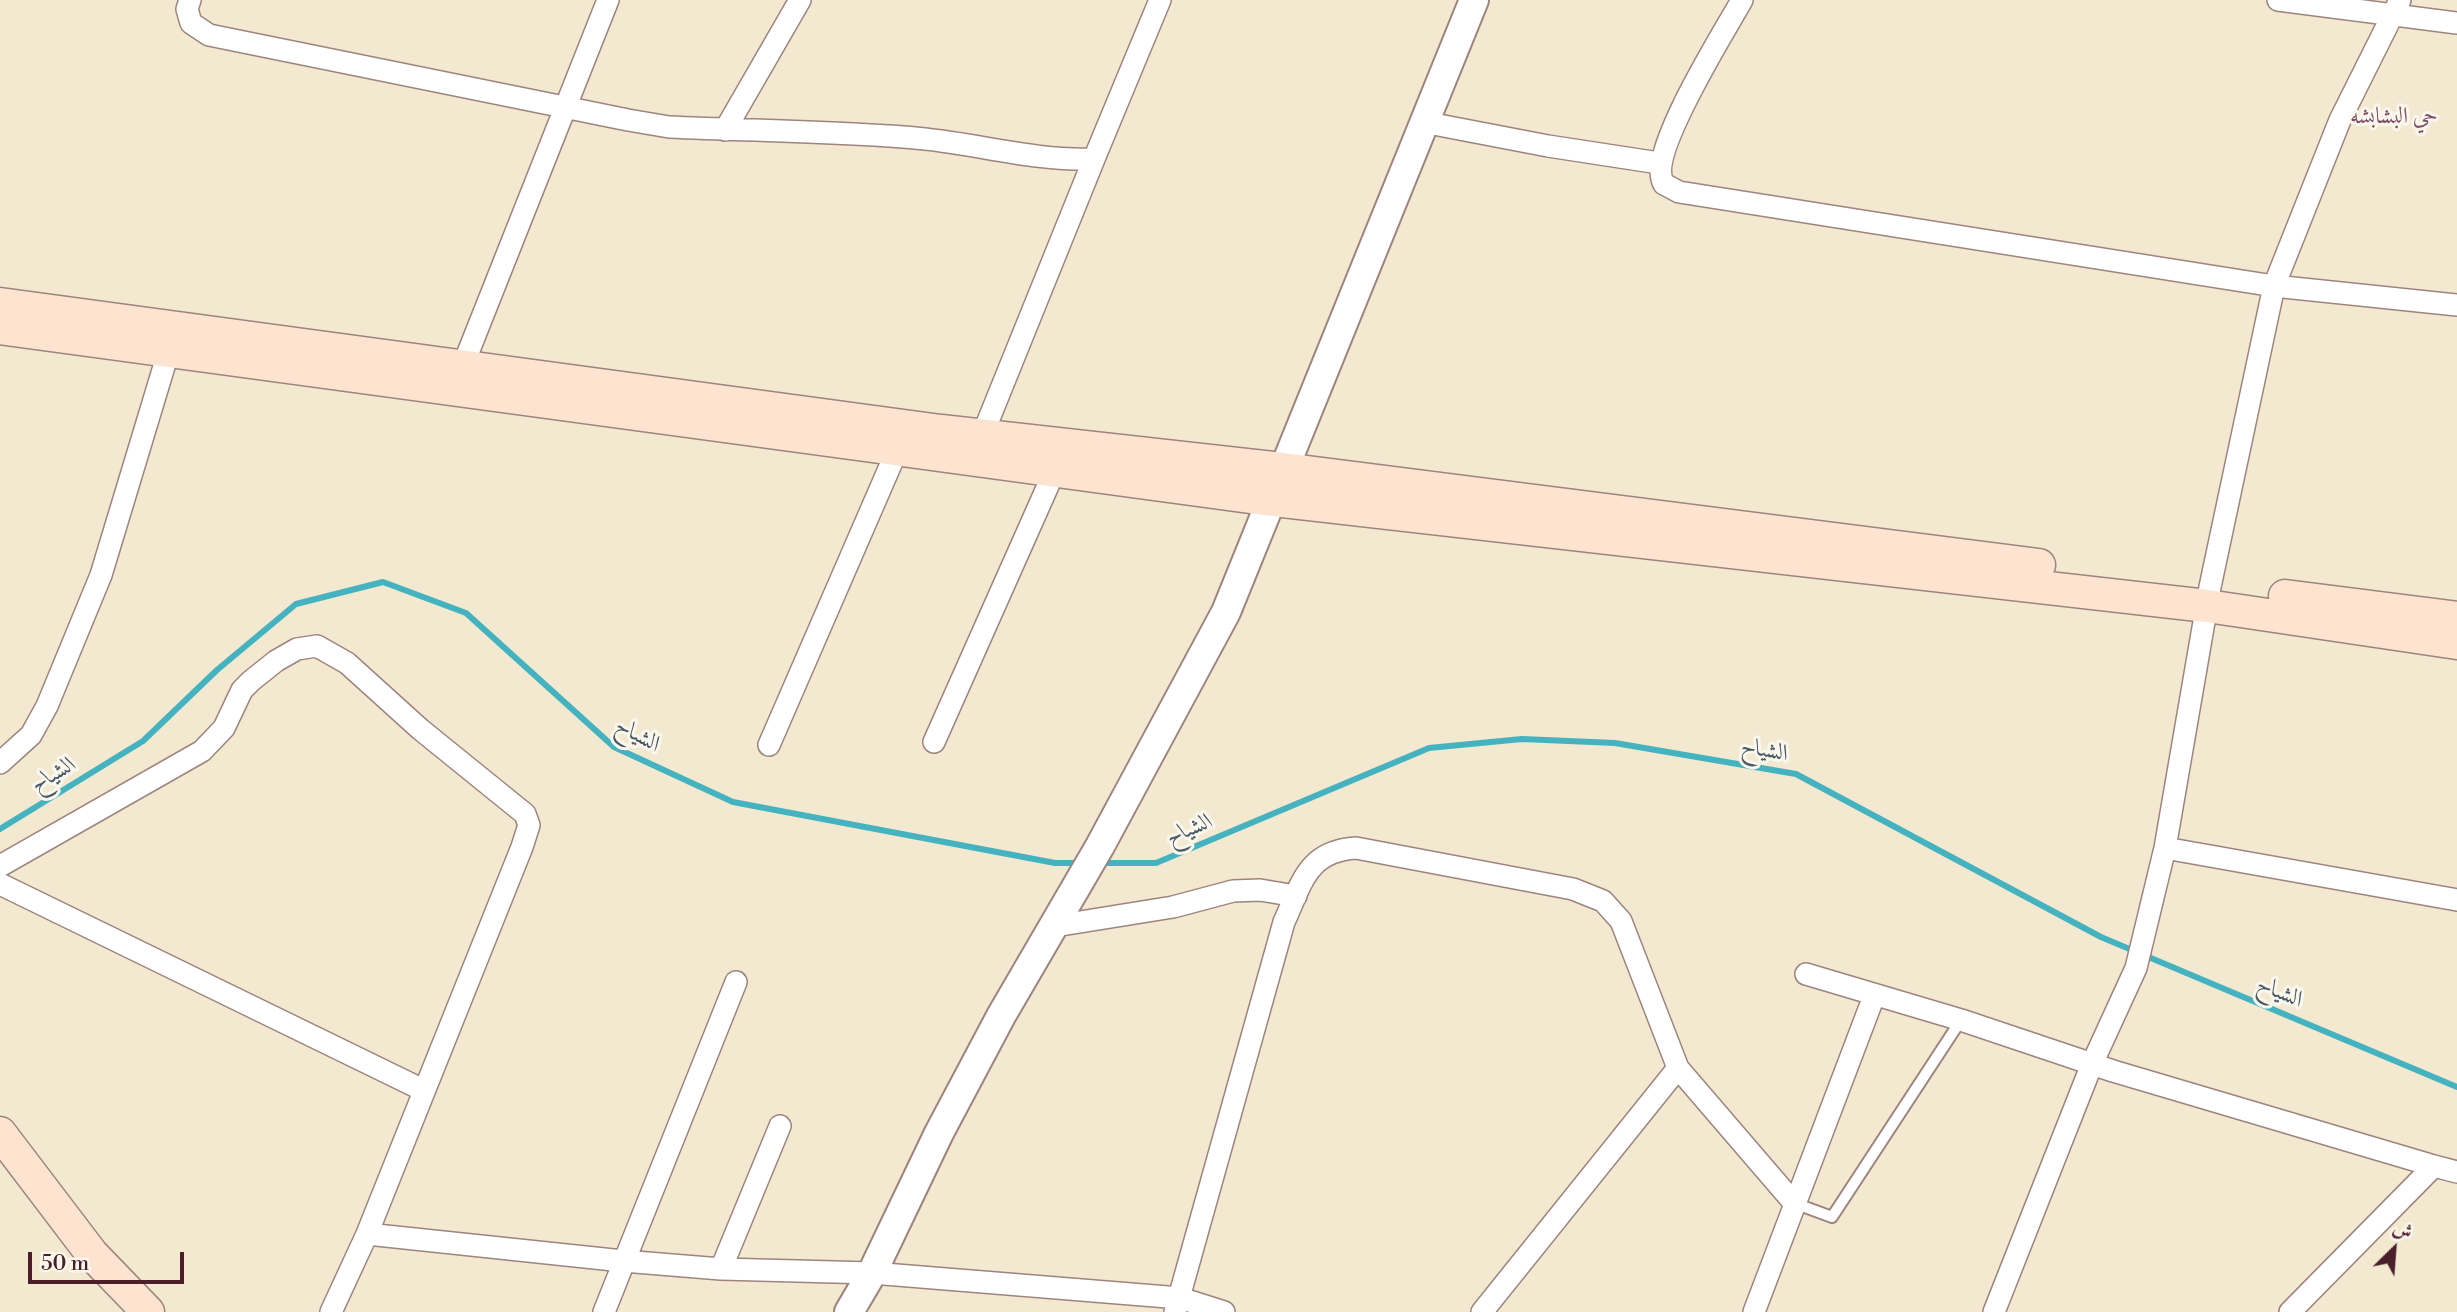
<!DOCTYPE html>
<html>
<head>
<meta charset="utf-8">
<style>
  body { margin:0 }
  #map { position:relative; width:2457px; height:1312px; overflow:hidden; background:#f2e9d0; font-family:"Libre Bodoni",Amiri,serif }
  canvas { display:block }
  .north { position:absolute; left:2359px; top:1214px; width:70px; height:70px; -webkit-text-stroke:5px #fbf7ec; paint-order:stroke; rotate:25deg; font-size:19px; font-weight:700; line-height:28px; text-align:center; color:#4a1f2b }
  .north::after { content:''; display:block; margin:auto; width:24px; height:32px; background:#4a1f2b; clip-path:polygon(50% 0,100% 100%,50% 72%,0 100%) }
  .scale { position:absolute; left:28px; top:1252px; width:156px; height:32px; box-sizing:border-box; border:4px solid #4a1f2b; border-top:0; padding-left:9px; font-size:21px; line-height:24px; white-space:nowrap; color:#4a1f2b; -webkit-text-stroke:5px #fbf7ec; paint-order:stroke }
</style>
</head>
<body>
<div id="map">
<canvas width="2457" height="1312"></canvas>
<div class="north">ش</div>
<div class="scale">50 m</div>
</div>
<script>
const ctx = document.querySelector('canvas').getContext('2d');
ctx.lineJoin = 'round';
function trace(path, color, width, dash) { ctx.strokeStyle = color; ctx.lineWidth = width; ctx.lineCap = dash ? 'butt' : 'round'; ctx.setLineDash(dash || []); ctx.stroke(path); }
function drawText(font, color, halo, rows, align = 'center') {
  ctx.font = font + ' "Libre Bodoni",Amiri,serif'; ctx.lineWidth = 6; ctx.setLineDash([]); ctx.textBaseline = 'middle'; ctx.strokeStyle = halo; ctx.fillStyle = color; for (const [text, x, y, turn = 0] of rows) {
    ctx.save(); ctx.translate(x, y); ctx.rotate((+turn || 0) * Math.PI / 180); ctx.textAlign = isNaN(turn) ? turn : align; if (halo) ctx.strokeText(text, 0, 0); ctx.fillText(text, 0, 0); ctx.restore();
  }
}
const stream = new Path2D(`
  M0 829 143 741 217 670 296 604 383 582 466 613 614 747 733 802 1055 863H1083
  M1100 863H1156L1429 748 1522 739 1615 743 1796 774 2101 937 2457 1087`);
const service = new Path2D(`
  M1794 1203 1832 1217 1961 1020`);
const minor = new Path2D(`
  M190 0 187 9 191 23 209 35 628 120 669 127C754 131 840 131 925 139 982 145 1036 161 1094 159L1160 0
  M1742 0C1725 31 1645 156 1664 184L1679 192 2274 286 2457 305
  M2278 0 2457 23
  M1423 122 1548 146 1659 163
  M725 130 800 0
  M458 378 608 0
  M982 436 1094 159
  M934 742 1055 470
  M769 745 898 448
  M0 763 31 735 47 706 101 575 169 350
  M2165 848 2457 900
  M0 866 202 751 224 728 242 690 251 681 276 661 297 649 317 646 347 663 420 729 525 814 529 825 522 847 367 1234 331 1312
  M0 884 423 1090
  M1055 926 1173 907 1233 891 1260 890 1296 896
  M1806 974 1961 1020 2113 1071 2434 1166
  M367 1234 623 1261 721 1269 872 1273 1180 1298 1224 1312
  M721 1269 780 1126
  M604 1312 736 982
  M1175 1312 1284 922C1302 883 1307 851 1356 848L1573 889 1603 901 1621 921 1678 1068 1794 1203
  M1482 1312 1678 1068
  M1754 1312 1874 996
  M1994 1312 2092 1064 2136 968 2165 848 2210 587 2274 286 2340 120 2400 0
  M2290 1312 2434 1166 2457 1172`);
const tertiary = new Path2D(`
  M849 1312 872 1273 939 1133 1001 1016 1100 846 1226 612 1474 0`);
const secondary = new Path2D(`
  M0 304 941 431 1282 469 2039 565
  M0 328 1272 500 2207 606 2457 643
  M2285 596 2457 618
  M0 1133 92 1254 148 1312`);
const neighbourhoodNames = [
  ["حي البشابشه",2394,117]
];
const waterNames = [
  ["الشياح",638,736,29],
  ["الشياح",1765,751,10],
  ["الشياح",54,775,-31],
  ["الشياح",1190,830,-23],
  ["الشياح",2280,993,23]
];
trace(stream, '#44b3bf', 6);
trace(service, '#9e847e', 14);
trace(minor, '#9e847e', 24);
trace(tertiary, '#9e847e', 32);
trace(secondary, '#9e847e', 35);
trace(service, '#fff', 10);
trace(minor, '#fff', 21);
trace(tertiary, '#fff', 28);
trace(secondary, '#fde4d1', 32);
drawText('23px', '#7c4d67', '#fbf7ec', neighbourhoodNames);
drawText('italic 23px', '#485a66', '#fbf7ec', waterNames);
</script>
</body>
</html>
